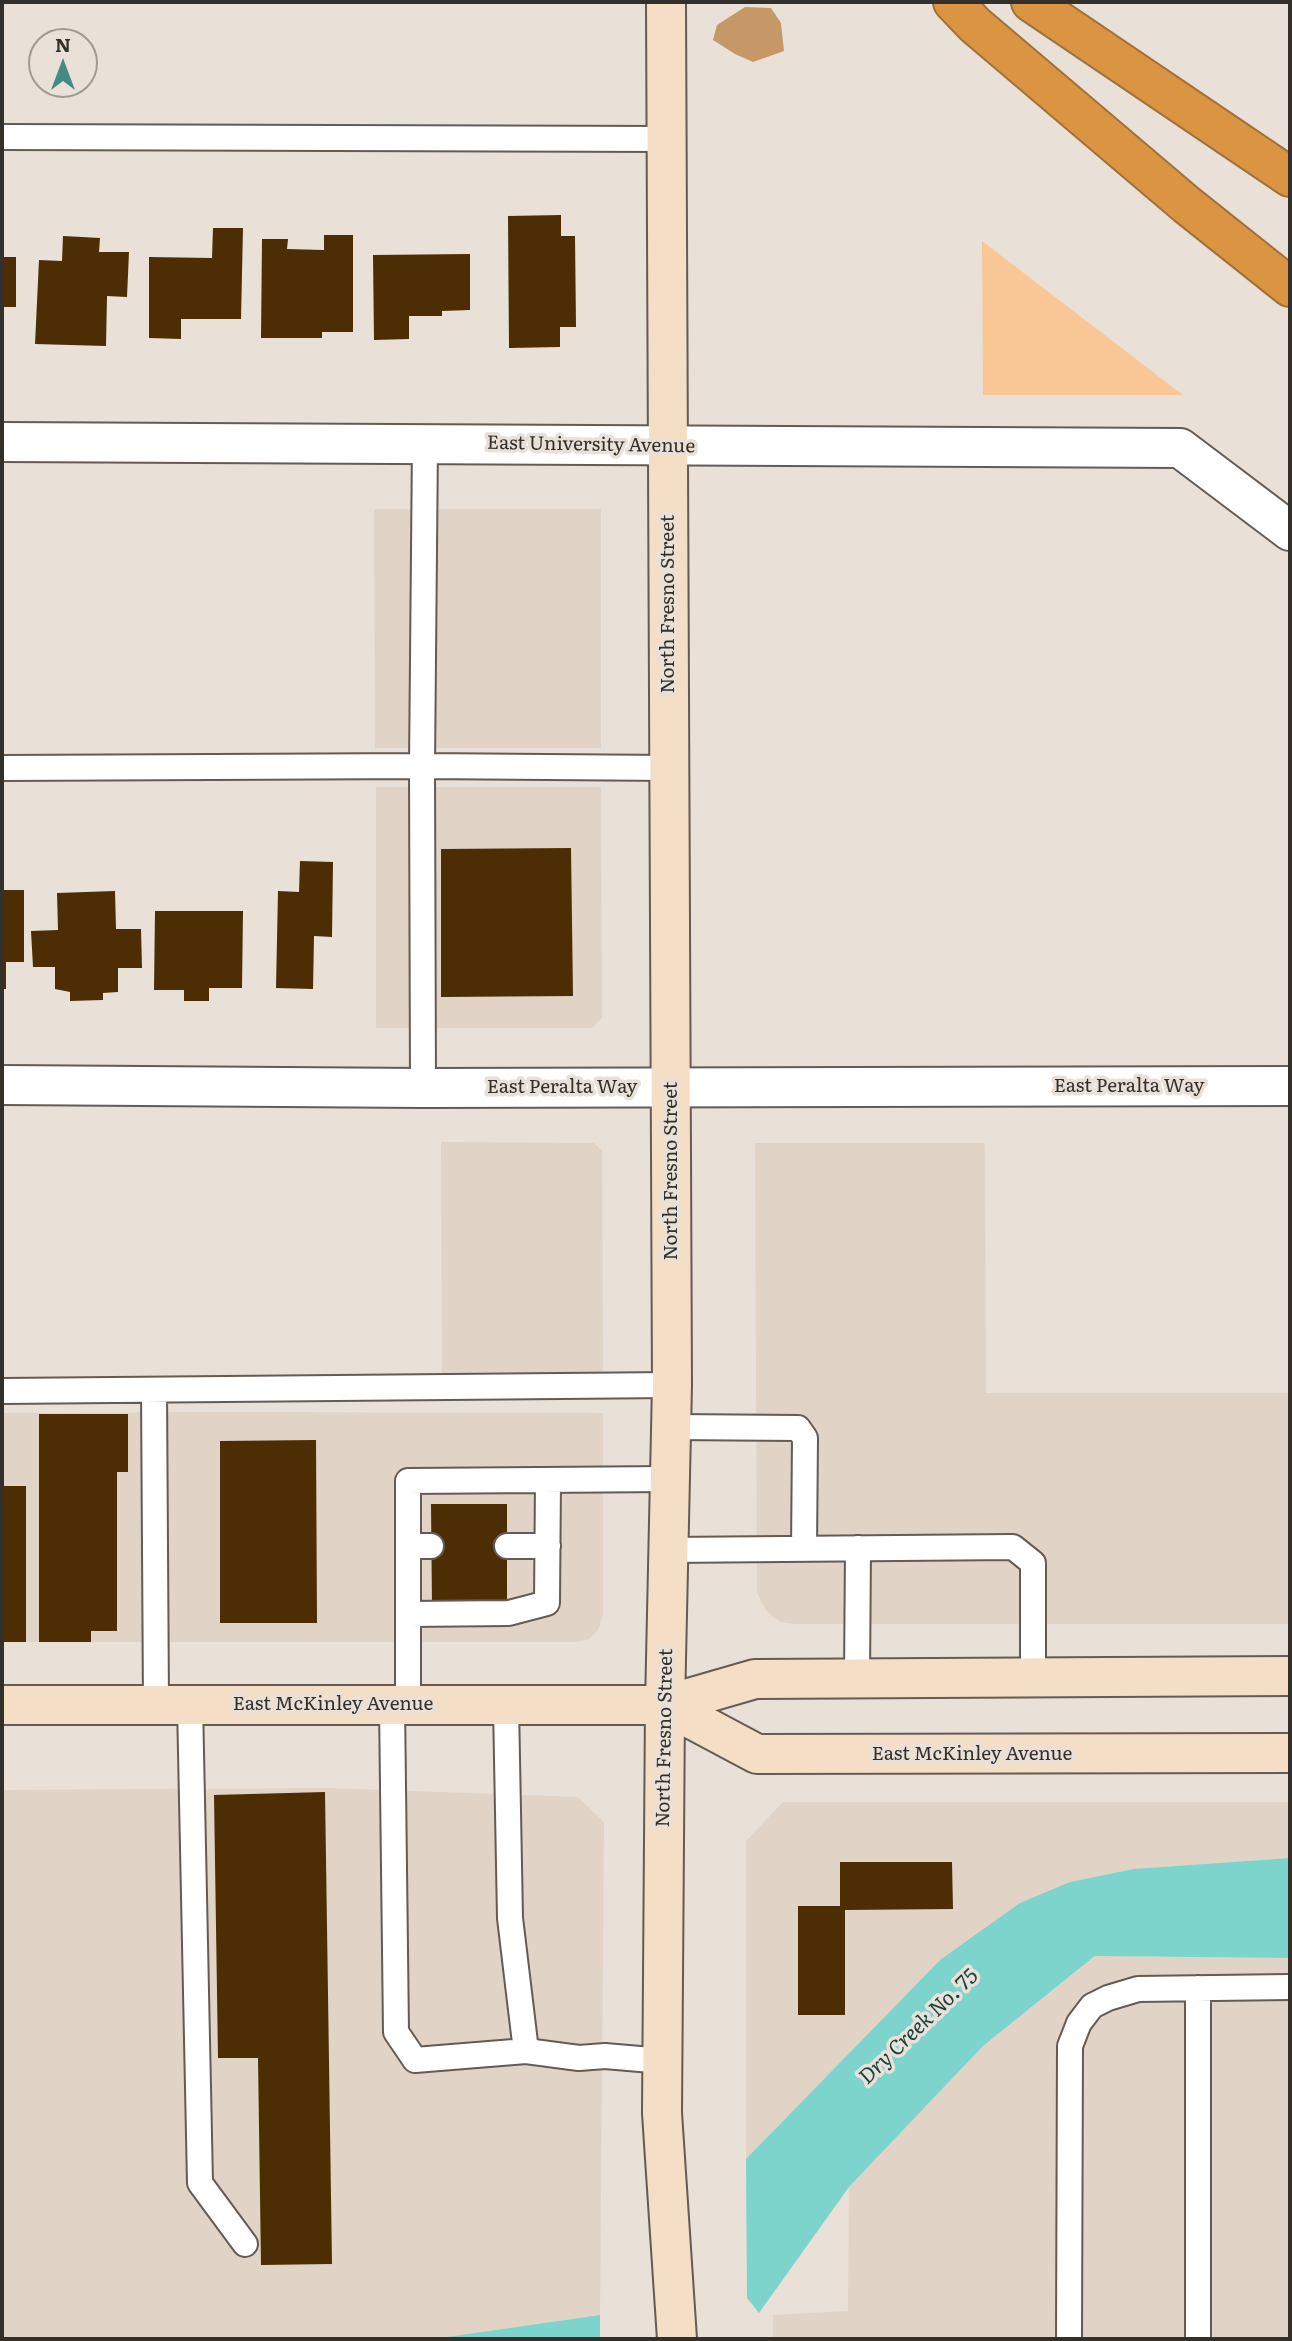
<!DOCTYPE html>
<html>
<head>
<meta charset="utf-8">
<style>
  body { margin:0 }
  #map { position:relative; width:1292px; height:2341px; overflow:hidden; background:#e9e0d7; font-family:Literata,serif }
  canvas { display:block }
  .frame { position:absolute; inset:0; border:4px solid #33302c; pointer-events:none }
  .north { position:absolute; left:28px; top:28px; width:70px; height:70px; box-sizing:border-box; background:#e9e0d7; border:2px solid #a09a93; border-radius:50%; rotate:0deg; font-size:19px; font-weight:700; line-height:28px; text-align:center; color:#33302c }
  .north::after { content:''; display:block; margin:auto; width:24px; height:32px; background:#448b85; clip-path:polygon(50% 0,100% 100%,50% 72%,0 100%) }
</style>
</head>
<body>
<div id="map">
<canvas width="1292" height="2341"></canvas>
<div class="frame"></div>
<div class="north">N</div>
</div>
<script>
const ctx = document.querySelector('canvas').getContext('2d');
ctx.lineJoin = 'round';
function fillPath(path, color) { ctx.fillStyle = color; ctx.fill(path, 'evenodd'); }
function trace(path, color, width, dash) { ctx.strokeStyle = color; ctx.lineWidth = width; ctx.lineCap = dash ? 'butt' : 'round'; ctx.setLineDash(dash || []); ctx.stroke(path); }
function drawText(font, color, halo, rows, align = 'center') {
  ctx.font = font + ' Literata,serif'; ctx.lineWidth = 7; ctx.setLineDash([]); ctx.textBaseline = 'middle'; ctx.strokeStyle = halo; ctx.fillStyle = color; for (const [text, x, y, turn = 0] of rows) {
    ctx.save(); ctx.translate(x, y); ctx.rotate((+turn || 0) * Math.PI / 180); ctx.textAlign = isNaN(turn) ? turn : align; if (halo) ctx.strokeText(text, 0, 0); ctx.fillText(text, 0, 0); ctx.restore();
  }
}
const built = new Path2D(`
  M374 509H601V748H375Z
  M376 787H601L602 1018 592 1028H376Z
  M441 1142 594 1143 602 1151 603 1375H442Z
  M755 1143H985L986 1393H1290V1624H795L781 1622 770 1615 762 1604 757 1592Z
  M220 1412 603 1413V1615L598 1630 589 1639 576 1642H2V1413Z
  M328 1788 578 1797 604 1822 600 2315 433 2339H2V1790Z
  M783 1802H1290V1858L1133 1869 1070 1882 940 1960 746 2159V1841Z
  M1096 1956 1290 1958V2339H773V2315L848 2311 849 2187 983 2046Z`);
const green = new Path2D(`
  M982 241 1183 395H983Z`);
const forest = new Path2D(`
  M745 7 771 8 781 23 784 51 753 62 735 54 713 40 717 25Z`);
const water = new Path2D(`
  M1290 1858V1958L1095 1956 983 2046 849 2187 759 2313 747 2298 746 2159 940 1960 1020 1903 1070 1882 1133 1869Z
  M600 2315V2339H433Z`);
const building = new Path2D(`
  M561 215V236H575L576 327H560V347L509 348 508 216Z
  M213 228H243L241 319H181V339L149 338V257L212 258Z
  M324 235H353V332H322V338H261L262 239H288L287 249 324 250Z
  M63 236 100 238 99 252H129L127 297 107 296 106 346 35 344 39 260 62 261Z
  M470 254V310L442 311V316H409V339L374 340 373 255Z
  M2 257H16V307H2Z
  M571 848 573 996 441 997V849Z
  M300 861 333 862 332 937 314 936 313 989 276 988 278 891 299 892Z
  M2 890H24V962H6V989H2Z
  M115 891 116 929H141L142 968H118V992L103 993V1000L70 1001V992L55 989V967H33L31 931 58 930 57 893Z
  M155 911H243L242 988H209V1001H184V990H154Z
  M39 1414H128V1472H117V1631H91V1642H39Z
  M316 1440 317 1623H220V1441Z
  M2 1486H26V1642H2Z
  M431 1504H507V1606H432Z
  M325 1792 332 2264 261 2265 258 2058H218L214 1795Z
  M840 1862H952L953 1909 845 1910V2015H798V1906H840Z`);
const service = new Path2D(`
  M2 137 666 139
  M2 768 422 766 670 768
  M423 1088 422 766 425 443
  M154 1390 156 1704
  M2 1391 672 1385
  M671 1427 798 1428 805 1438 804 1549
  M409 1546H431
  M507 1546H548
  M668 1550 1013 1547 1033 1563V1677
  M409 1614 509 1613 547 1603 548 1480
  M857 1678 858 1548
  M190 1704 200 2183 245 2244
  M392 1704 396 2032 415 2060 526 2051
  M408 1705V1481L670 1479
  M506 1705 510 1918 526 2051 579 2058 605 2056 663 2061
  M1198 1988V2339
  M1069 2339 1070 2046 1079 2023 1092 2006 1108 1998 1138 1989 1290 1987`);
const minor = new Path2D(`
  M2 442 1180 448 1290 531
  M2 1085 423 1088 1290 1086`);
const secondary = new Path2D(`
  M666 2 672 1385 665 1705 662 2113 677 2339
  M2 1705H665L755 1679 1290 1676
  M665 1705 757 1754 1290 1753`);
const motorway = new Path2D(`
  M953 2 975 25 1187 205 1290 287
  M1031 2 1290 177`);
const streetNames = [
  ["East University Avenue",591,445,1],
  ["North Fresno Street",668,604,-90],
  ["East Peralta Way",1129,1086],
  ["East Peralta Way",562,1087],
  ["North Fresno Street",671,1171,-90],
  ["East McKinley Avenue",333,1704],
  ["North Fresno Street",665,1738,-89],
  ["East McKinley Avenue",972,1754]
];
const waterNames = [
  ["Dry Creek No. 75",919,2027,-44]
];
fillPath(built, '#e1d3c5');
fillPath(green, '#f8c795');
fillPath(forest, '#c69867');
fillPath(water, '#7cd4cd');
fillPath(building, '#4c2d04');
trace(service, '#635b54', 28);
trace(minor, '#635b54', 42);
trace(secondary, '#635b54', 42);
trace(motorway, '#a0713a', 42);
trace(service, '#fff', 24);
trace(minor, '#fff', 38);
trace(secondary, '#f4dfc6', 38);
trace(motorway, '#db9442', 38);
drawText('19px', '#33302c', '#e9e0d7', streetNames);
drawText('italic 21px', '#18413e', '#e9e0d7', waterNames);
</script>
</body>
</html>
